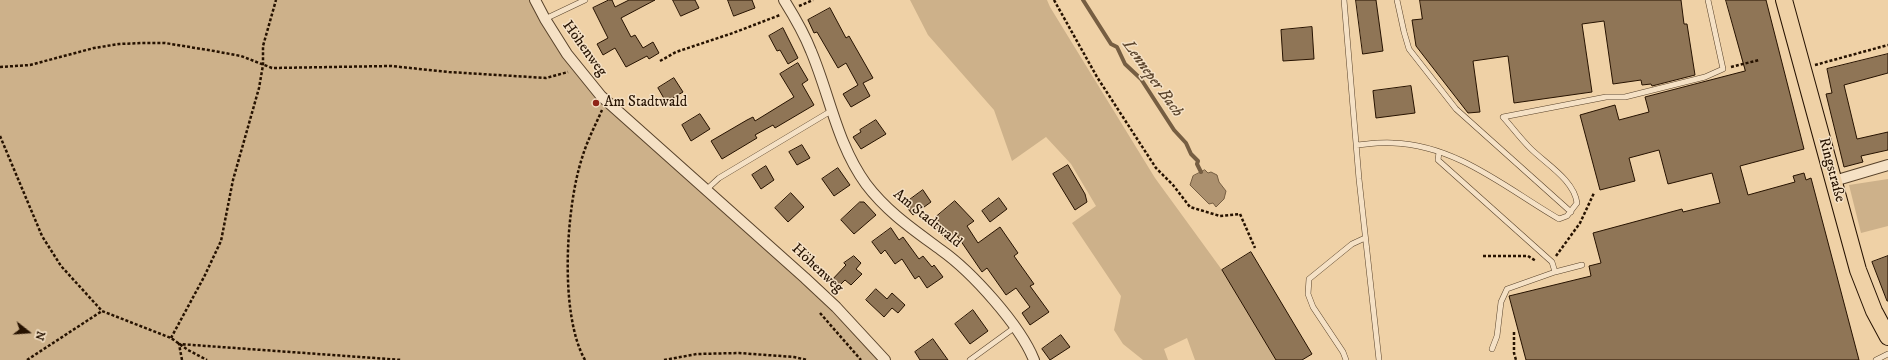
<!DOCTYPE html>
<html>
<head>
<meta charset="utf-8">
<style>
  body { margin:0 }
  #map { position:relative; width:1888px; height:360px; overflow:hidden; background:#efd1a6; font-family:"IM FELL DW Pica",serif }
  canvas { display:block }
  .north { position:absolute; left:8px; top:312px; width:40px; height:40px; -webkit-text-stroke:3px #f5e1c5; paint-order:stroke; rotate:107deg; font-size:11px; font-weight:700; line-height:16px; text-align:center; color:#261200 }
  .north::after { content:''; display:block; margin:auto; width:14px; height:18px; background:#261200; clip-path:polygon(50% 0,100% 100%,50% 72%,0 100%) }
</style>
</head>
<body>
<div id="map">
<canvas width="1888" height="360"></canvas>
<div class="north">N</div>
</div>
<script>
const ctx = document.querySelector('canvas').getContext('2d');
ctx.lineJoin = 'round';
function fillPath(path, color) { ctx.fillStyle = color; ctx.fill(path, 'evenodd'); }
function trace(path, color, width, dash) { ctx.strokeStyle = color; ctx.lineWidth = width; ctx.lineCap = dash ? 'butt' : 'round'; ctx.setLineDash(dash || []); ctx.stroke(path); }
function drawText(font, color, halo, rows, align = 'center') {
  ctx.font = font + ' "IM FELL DW Pica",serif'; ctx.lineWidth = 3; ctx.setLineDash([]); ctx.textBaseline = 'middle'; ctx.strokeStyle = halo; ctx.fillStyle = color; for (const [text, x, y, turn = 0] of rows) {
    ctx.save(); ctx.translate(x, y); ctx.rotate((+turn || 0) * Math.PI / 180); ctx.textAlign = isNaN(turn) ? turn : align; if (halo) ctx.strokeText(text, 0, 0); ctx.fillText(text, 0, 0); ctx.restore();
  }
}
const green = new Path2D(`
  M0 0H535L577 67 885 360H0Z
  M910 0H1047L1050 7 1155 178 1222 270 1276 360H1195L1187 338 1164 349 1168 360H1143L1123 344 1114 330 1121 296 1072 223 1096 206 1071 164 1046 137 1012 161 994 110 928 35Z
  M1888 179V226L1861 233 1849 185Z`);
const water = new Path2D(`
  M1205 170 1208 173 1211 172 1217 175 1219 182 1226 191 1224 199 1216 207 1213 203 1209 204 1190 185 1193 176Z`);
const stream = new Path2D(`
  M1083 0 1111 44 1117 47 1125 64 1141 79 1174 130 1186 143 1191 154 1198 161 1197 164 1201 172`);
const building = new Path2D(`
  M609 0H612L615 7 629 0H655L621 18 631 37 635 35 643 48 653 42 659 53 649 59 647 56 626 67 615 48 603 55 597 44 608 38 593 8Z
  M673 0H695L699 8 681 16Z
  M728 0H752L755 8 734 16Z
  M1356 0H1376L1383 51 1363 54Z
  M1420 0H1681L1684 24H1687L1695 75 1652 86 1651 84 1642 85 1641 80 1613 84 1604 21 1582 24 1592 92 1514 103 1508 56 1473 61 1480 112 1468 113 1416 46 1412 20 1422 19Z
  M1726 0H1766L1804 149 1740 166 1748 195 1795 182 1793 176 1804 173 1806 180 1811 178 1859 360H1526L1509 296 1591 276 1589 266 1601 263 1593 233 1682 209 1683 212 1720 203 1712 173 1668 184 1659 150 1629 158 1635 181 1600 190 1580 115 1615 105 1619 120 1649 112 1645 97 1745 71Z
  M830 8 846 38 849 36 873 78 863 83 870 96 851 107 843 94 858 85 846 63 838 68 817 32 814 33 808 20Z
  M1312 27 1314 59 1283 61 1281 30Z
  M783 28 798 58 788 64 780 50 777 51 769 36Z
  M1888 54V73L1844 85 1857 139 1888 132V150L1861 156 1863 162 1844 167 1826 94 1832 93 1827 69Z
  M798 63 808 80 802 84 814 105 775 128 773 125 755 135 757 138 722 159 711 141 747 120 753 117 755 121 794 97 780 74Z
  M674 78 683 92 666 102 658 88Z
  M1411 86 1415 113 1376 118 1373 91Z
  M700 114 710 129 691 141 682 125Z
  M876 120 886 134 861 149 853 137 861 132 860 130Z
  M802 145 810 158 797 165 789 152Z
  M1068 165 1085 194 1087 202 1075 210 1053 174Z
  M766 166 774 180 761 189 752 175Z
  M838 168 850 185 834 196 822 179Z
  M923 190 931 202 913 215 904 204Z
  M791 193 804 207 788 222 775 208Z
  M999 198 1007 209 990 222 982 211Z
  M955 201 974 221 967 226 978 243 1000 227 1018 253 1014 256 1034 284 1030 286 1049 312 1030 325 1022 313 1030 307 1016 288 1006 295 987 268 982 272 956 234 946 240 935 225 939 222 936 217Z
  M860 202H864L876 215 854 234 841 220Z
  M891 228 899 240 903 237 919 259 923 256 932 267 934 265 943 277 927 288 919 276 915 279 902 259 895 264 885 250 881 254 872 242Z
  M1251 252 1312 354 1302 360H1276L1222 270Z
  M854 256 861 263 856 269 862 274 851 285 845 280 837 288 830 282 846 265 844 263Z
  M1888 256V301H1887L1872 262Z
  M876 289 887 299 892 293 905 305 898 313 892 308 884 317 866 300Z
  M973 310 988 331 970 344 955 324Z
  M1061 335 1070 347 1050 360 1042 349Z
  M933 339 948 360H920L915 352Z`);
const path = new Path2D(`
  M1054 0 1097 77 1156 168 1173 185 1190 207 1220 216 1240 214 1255 248
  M799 6 813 0
  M660 61 676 52 733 33 780 15
  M1815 65 1888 45
  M0 67 30 65 94 48 119 44 142 43H165L214 51 241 56 272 68 391 66 449 72 546 78 568 72
  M1731 67 1759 60
  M0 136 42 236 61 266 102 311 171 338 188 350 207 360
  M1483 256H1528L1536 261
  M1556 256 1580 223 1594 193
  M820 313 861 360
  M1514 332V353L1516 360
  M171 338 204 277 221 241 233 180 259 88 263 65V46L276 0
  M27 360 102 311
  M182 360 179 344 402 360
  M585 360C559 314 566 207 582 158 587 141 595 126 602 110
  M664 360 697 354 739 353 794 357 807 360`);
const service = new Path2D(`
  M1344 0 1359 179 1379 360
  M1397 0 1404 32 1409 49 1456 109 1571 212
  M545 19 585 0
  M1356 145C1368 144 1381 142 1393 143 1457 145 1507 189 1559 219L1567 216 1577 203C1574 180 1546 164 1530 148 1520 138 1512 127 1503 117L1606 97H1625L1705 77 1723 69 1708 0
  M1439 152 1438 160 1552 262 1555 272
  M706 190 719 178 831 111
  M1492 349 1497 336 1501 302 1507 289 1555 272 1582 265
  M970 360 1014 328
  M1346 360 1343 352 1313 307 1308 294 1309 279 1352 244 1365 238
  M1876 360 1888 354`);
const minor = new Path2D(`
  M535 0 545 19 567 54 601 96 805 278 836 307 885 360
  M784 0C794 16 804 33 811 51 830 96 837 144 866 184 887 212 914 230 941 250 972 272 1020 325 1034 360
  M1834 181 1888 165`);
const primary = new Path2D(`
  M1784 0 1858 270 1874 311 1888 337`);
const markers = [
  [596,103,4,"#8f2418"]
];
const streetNames = [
  ["Höhenweg",584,49,54],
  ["Ringstraße",1831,170,75],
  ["Am Stadtwald",927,219,39],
  ["Höhenweg",817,269,43]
];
const poiNames = [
  ["Am Stadtwald",604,103]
];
const waterNames = [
  ["Lenneper Bach",1152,79,54]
];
fillPath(green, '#cdb18a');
fillPath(water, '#ab906e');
trace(water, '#765e42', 1);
trace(stream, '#765e42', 4);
fillPath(building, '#8f7556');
trace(building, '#261200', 1);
trace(service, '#58422a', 6);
trace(minor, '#58422a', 12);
trace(primary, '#261200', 18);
trace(path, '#261200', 2.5, [3, 2]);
trace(service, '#f5e1c5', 5);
trace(minor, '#f5e1c5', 10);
trace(primary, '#efd1a6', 16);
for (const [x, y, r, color] of markers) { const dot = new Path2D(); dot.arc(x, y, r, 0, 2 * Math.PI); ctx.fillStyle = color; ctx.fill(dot); trace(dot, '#f5e1c5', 1.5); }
drawText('15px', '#261200', '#f5e1c5', streetNames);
drawText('15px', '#261200', '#f5e1c5', poiNames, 'left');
drawText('italic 16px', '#5b442c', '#f5e1c5', waterNames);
</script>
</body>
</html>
